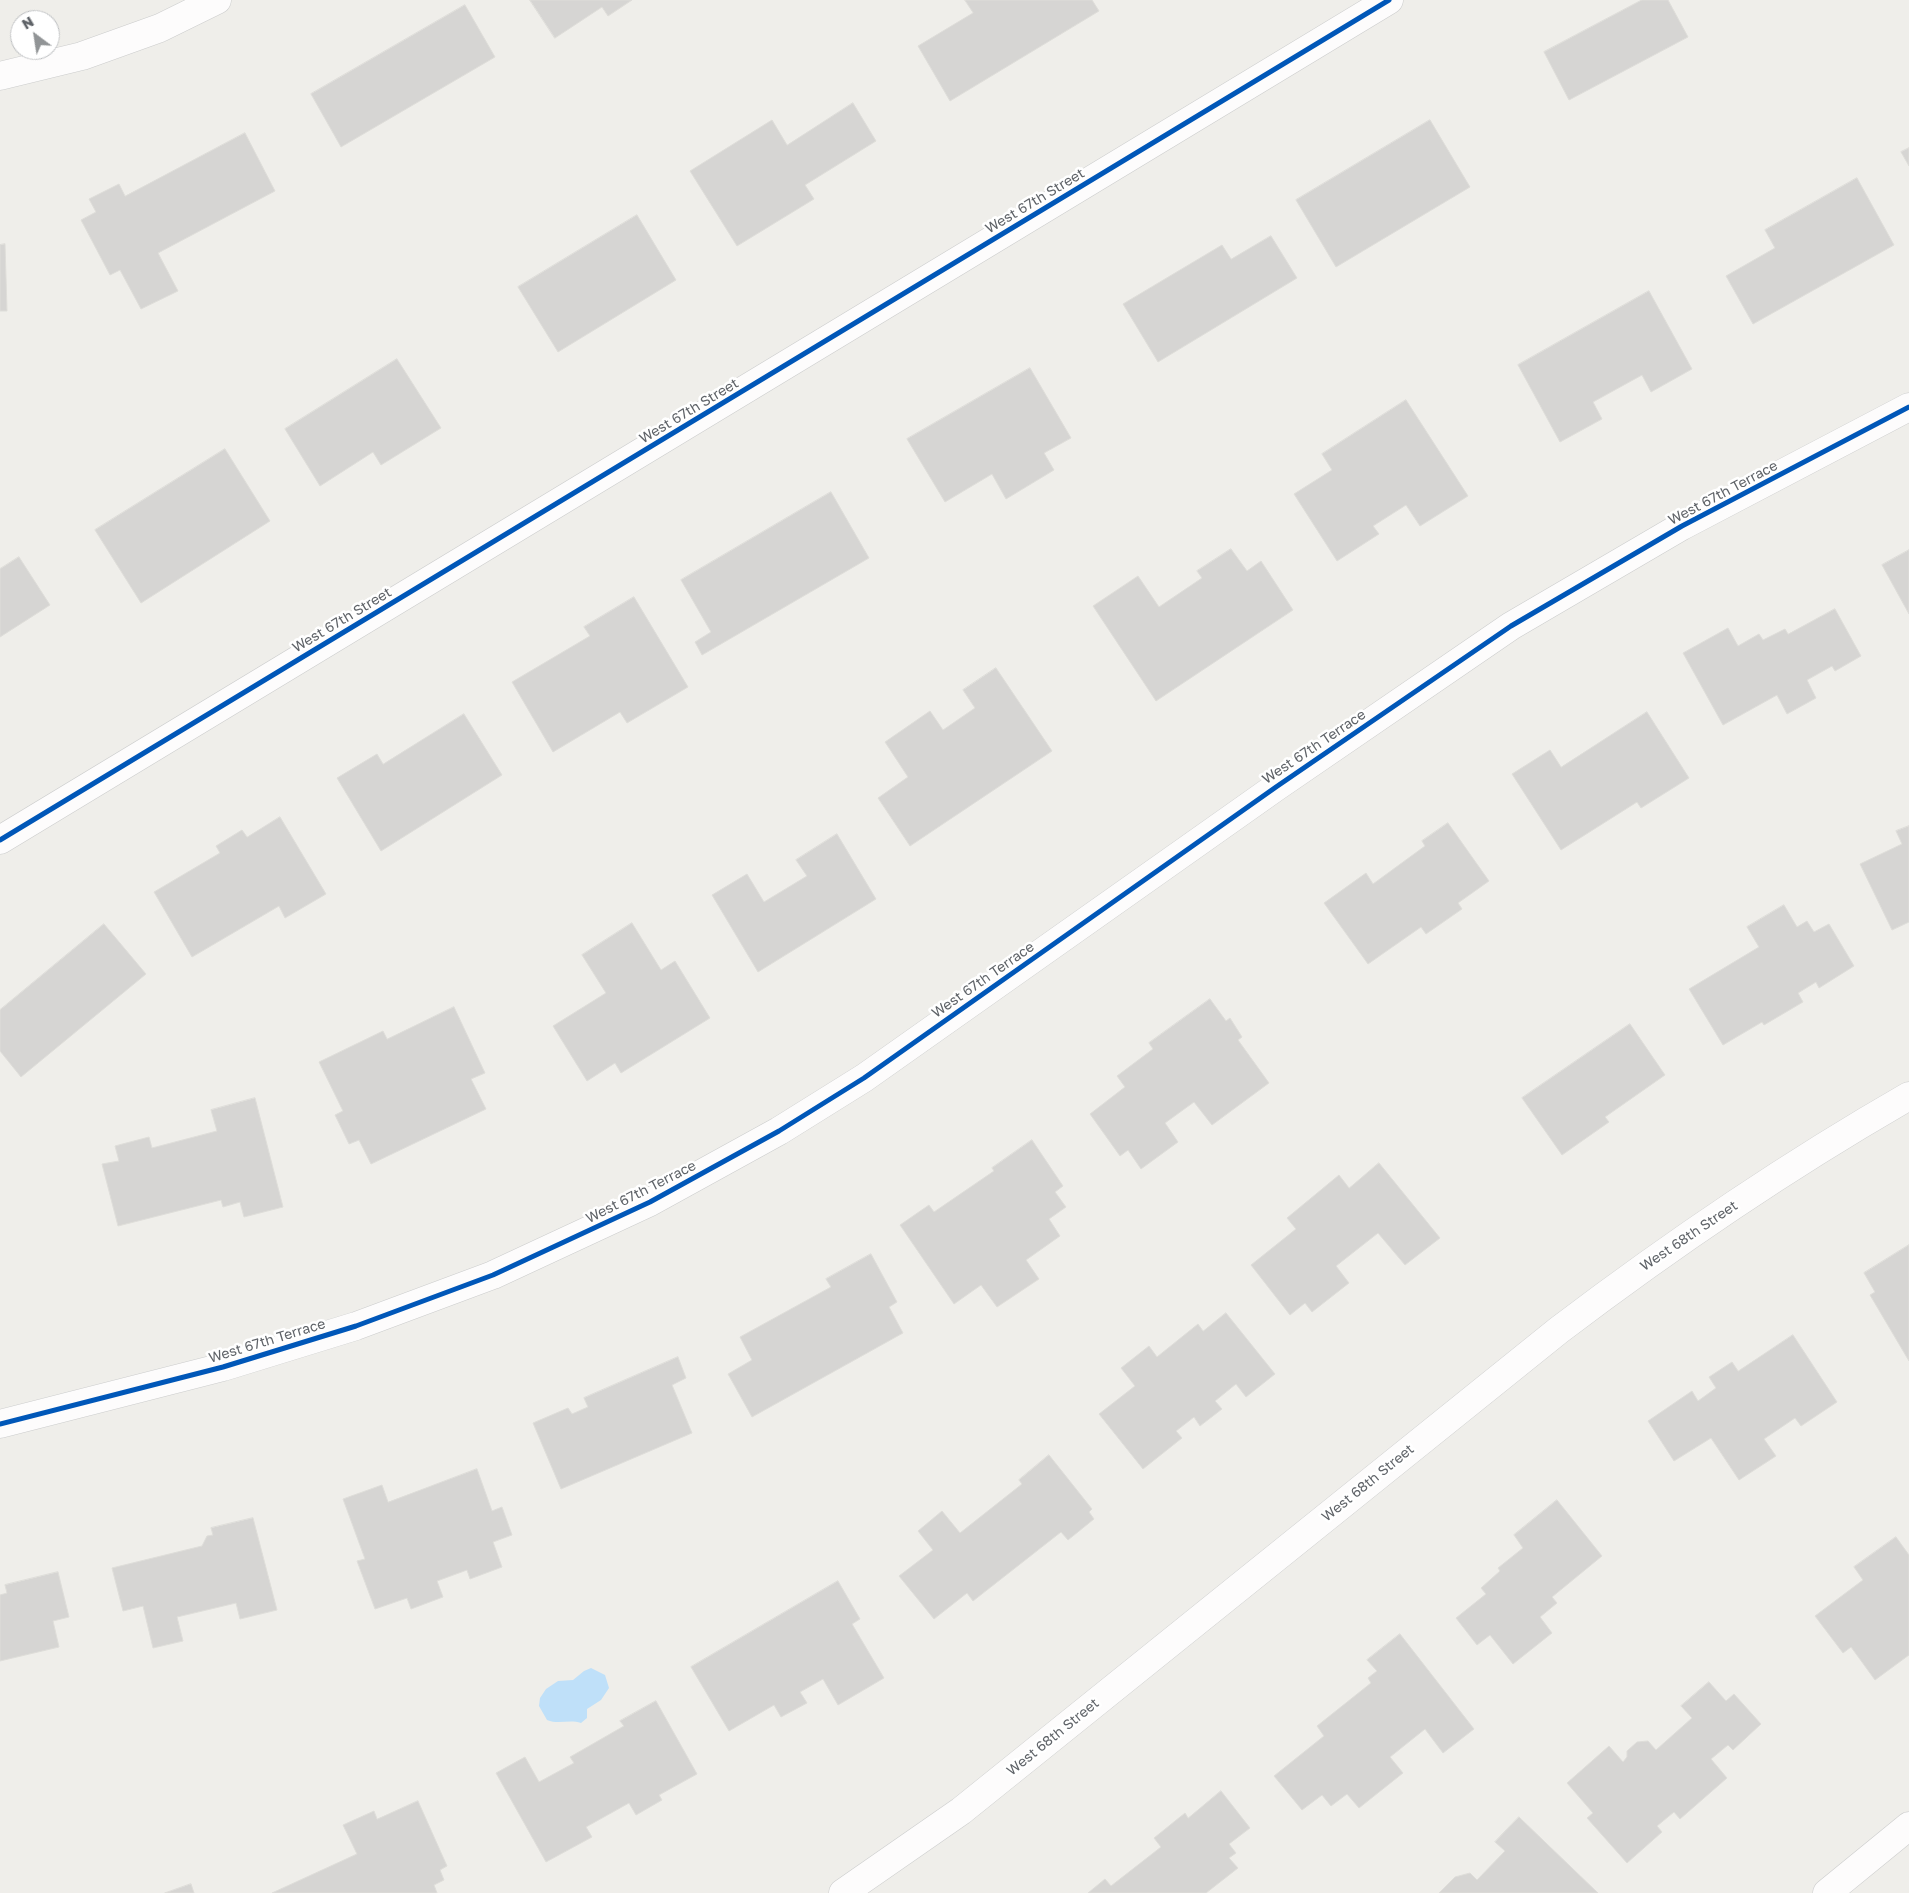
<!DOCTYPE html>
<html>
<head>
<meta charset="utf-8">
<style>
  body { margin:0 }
  #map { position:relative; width:1909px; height:1893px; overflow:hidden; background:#efeeea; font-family:"Golos Text",sans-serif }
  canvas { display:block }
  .north { position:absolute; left:10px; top:10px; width:50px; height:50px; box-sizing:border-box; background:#fff; border:1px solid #bfc1c3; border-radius:50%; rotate:329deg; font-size:14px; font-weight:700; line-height:20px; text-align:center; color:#5f6368 }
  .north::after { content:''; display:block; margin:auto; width:18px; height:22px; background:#919496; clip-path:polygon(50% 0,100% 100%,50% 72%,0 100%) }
</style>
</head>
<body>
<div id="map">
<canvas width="1909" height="1893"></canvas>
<div class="north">N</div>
</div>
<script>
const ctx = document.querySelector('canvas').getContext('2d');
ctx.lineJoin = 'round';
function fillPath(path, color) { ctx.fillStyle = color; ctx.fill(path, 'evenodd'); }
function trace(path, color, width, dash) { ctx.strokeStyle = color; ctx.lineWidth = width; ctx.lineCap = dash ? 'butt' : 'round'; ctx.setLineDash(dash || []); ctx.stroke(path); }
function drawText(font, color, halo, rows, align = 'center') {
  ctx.font = font + ' "Golos Text",sans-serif'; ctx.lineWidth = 5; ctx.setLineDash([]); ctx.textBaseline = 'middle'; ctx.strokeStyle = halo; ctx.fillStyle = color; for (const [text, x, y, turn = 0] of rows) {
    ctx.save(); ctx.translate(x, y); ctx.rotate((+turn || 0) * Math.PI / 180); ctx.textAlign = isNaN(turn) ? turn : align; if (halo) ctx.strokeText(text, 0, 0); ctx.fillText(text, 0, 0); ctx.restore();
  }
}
const water = new Path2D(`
  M591 1668 605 1675 609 1688 601 1700 587 1709V1718L581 1723C569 1719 559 1725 547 1720L539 1706 540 1698 546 1689 558 1681 573 1680 584 1671Z`);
const building = new Path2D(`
  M530 0H632L608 16 602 7 555 38Z
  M965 0H1092L1099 11 950 101 918 46 973 13Z
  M1642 0H1668L1688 37 1569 100 1544 52Z
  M465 5 495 57 341 147 311 94Z
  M853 103 876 141 805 185 814 199 737 246 690 171 772 120 787 145Z
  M1430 120 1470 187 1336 267 1296 200Z
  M245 133 275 191 158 253 178 291 141 309 120 270 110 275 81 220 96 212 89 199 119 184 125 196Z
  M1909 148V166L1901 152Z
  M1857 178 1894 245 1753 324 1726 276 1775 248 1765 230Z
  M637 215 676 280 558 352 518 287Z
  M1271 236 1297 278 1158 362 1123 304 1222 245 1231 259Z
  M5 244 7 311H0V245Z
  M1649 291 1692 369 1651 392 1642 375 1593 402 1602 419 1560 442 1518 365Z
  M397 359 441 428 381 465 373 452 320 486 285 429Z
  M1030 368 1071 438 1044 453 1054 470 1006 499 992 474 945 502 907 439Z
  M1406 400 1468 496 1420 526 1406 505 1373 526 1379 534 1337 561 1294 494 1332 470 1322 454Z
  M225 449 270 521 141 603 95 530Z
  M831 492 869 558 702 655 695 642 711 632 681 580Z
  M1231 549 1247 571 1261 561 1293 610 1156 701 1093 606 1138 576 1159 607 1202 578 1197 571Z
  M1909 550V614L1882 565Z
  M19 557 50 605 0 637V569Z
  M634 597 688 687 627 723 620 712 553 752 512 682 590 636 584 627Z
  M1835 609 1861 656 1835 671 1832 666 1807 680 1816 698 1787 714 1777 695 1723 725 1683 653 1728 628 1738 646 1759 634 1763 640 1785 629 1788 634Z
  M996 668 1052 751 910 846 878 798 908 777 885 742 930 711 943 730 975 708 963 690Z
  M1647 712 1689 778 1641 808 1637 802 1561 850 1512 774 1550 750 1561 767Z
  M464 714 502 775 381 851 337 778 377 754 383 764Z
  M280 817 326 894 285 918 279 906 192 957 154 892 220 853 216 846 242 830 247 837Z
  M1448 823 1489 881 1458 903 1462 909 1426 934 1421 927 1368 964 1324 903 1366 873 1373 884 1425 846 1422 841Z
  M1909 826V922L1892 930 1860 864 1902 844 1896 831Z
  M837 834 876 899 758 972 712 895 747 874 764 902 807 876 796 860Z
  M1784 905 1797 927 1807 921 1814 932 1829 924 1854 966 1819 988 1816 982 1798 993 1803 1002 1764 1025 1762 1022 1723 1045 1689 989 1759 947 1747 927Z
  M632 923 661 970 675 961 710 1018 621 1073 615 1063 587 1081 553 1026 606 993 582 955Z
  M104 924 146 974 21 1077 0 1051V1010Z
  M1210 999 1226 1021 1230 1018 1242 1037 1238 1040 1269 1083 1212 1125 1194 1102 1165 1123 1178 1142 1141 1169 1128 1150 1120 1156 1090 1114 1125 1087 1117 1076 1153 1049 1149 1043Z
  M454 1007 485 1073 471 1079 486 1109 371 1164 359 1140 349 1144 335 1115 343 1111 319 1062 383 1031 387 1039Z
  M1630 1024 1665 1075 1605 1117 1609 1122 1562 1155 1522 1098Z
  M255 1098 283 1207 244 1217 240 1202 223 1207 221 1200 118 1226 102 1164 119 1161 115 1146 149 1137 152 1148 217 1131 211 1110Z
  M1032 1140 1063 1186 1055 1192 1066 1207 1049 1219 1060 1236 1026 1260 1039 1279 997 1307 981 1285 954 1304 900 1225 929 1205 934 1212 994 1171 992 1168Z
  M1379 1163 1440 1238 1405 1265 1378 1233 1336 1266 1349 1283 1312 1312 1305 1303 1290 1315 1251 1265 1296 1229 1287 1218 1339 1175 1349 1188Z
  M1909 1245V1361L1870 1295 1875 1292 1864 1273Z
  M871 1254 897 1302 889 1307 903 1333 752 1417 728 1374 752 1360 740 1337 831 1287 826 1279Z
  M1226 1313 1275 1374 1246 1397 1236 1384 1215 1401 1222 1409 1200 1426 1194 1417 1176 1431 1182 1438 1143 1469 1099 1414 1135 1386 1121 1368 1149 1346 1157 1357 1198 1324 1203 1331Z
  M1793 1335 1837 1402 1801 1426 1795 1418 1764 1439 1776 1456 1739 1480 1711 1438 1674 1461 1648 1421 1692 1391 1698 1401 1716 1388 1709 1377 1732 1362 1738 1371Z
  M678 1357 686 1378 672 1385 692 1433 561 1489 533 1423 568 1408 572 1414 588 1407 584 1398Z
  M1049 1455 1092 1509 1089 1512 1094 1519 1068 1540 1061 1532 973 1601 967 1593 934 1619 899 1576 933 1550 918 1531 942 1511 960 1533 1022 1484 1019 1480Z
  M477 1469 492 1511 502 1507 512 1535 493 1542 502 1567 470 1579 467 1570 437 1581 443 1597 411 1609 407 1598 375 1609 357 1561 365 1559 343 1499 382 1485 388 1502Z
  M1557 1500 1602 1556 1552 1597 1557 1603 1540 1617 1552 1633 1513 1664 1490 1635 1477 1645 1456 1618 1486 1594 1481 1588 1500 1571 1498 1568 1523 1548 1514 1535Z
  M253 1518 277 1610 240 1619 236 1603 177 1617 183 1641 153 1648 143 1606 123 1611 112 1568 202 1546 207 1536 213 1535 211 1528Z
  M1896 1537 1909 1555V1655L1875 1680 1851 1647 1843 1653 1815 1616 1863 1580 1854 1567Z
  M58 1572 69 1617 53 1621 59 1647 0 1661V1595L7 1593 5 1585Z
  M838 1581 860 1619 852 1624 884 1678 838 1705 823 1679 800 1692 807 1703 781 1717 774 1705 729 1731 691 1667Z
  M1400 1634 1474 1729 1443 1753 1425 1729 1390 1757 1403 1773 1359 1808 1347 1794 1331 1806 1322 1795 1302 1810 1274 1776 1324 1736 1317 1726 1371 1683 1368 1678 1377 1671 1367 1660Z
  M1709 1682 1726 1701 1734 1694 1761 1724 1733 1750 1728 1745 1711 1759 1727 1778 1680 1819 1674 1812 1657 1826 1662 1832 1627 1863 1587 1818 1593 1813 1567 1783 1609 1746 1623 1762 1627 1757V1751L1637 1742 1648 1741 1656 1750 1692 1718 1681 1706Z
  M656 1701 697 1774 659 1795 662 1800 636 1815 629 1803 586 1827 592 1837 546 1862 496 1773 525 1757 539 1782 574 1763 570 1757 624 1726 620 1721Z
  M1221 1791 1250 1828 1229 1844 1236 1853 1229 1858 1238 1868 1206 1893H1088L1105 1879 1111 1886 1161 1847 1154 1838 1185 1813 1188 1818Z
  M418 1801 447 1866 440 1870 444 1880 434 1885 437 1893H272L357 1854 343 1825 374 1811 377 1819Z
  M1519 1817 1598 1893H1439L1455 1877 1470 1873 1477 1880 1505 1851 1495 1842Z
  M191 1884 194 1893H165Z`);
const street = new Path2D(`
  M0 76 82 56 160 28 217 0
  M0 840 1389 0
  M0 1424 223 1367 356 1326 493 1275 650 1202 779 1131 864 1078 1276 787 1511 626 1682 526 1909 407
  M843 1893 961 1811 1559 1330C1671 1245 1787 1166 1909 1096
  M1827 1893 1909 1826`);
const cycleway = new Path2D(`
  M0 840 1389 0
  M0 1424 223 1367 356 1326 493 1275 650 1202 779 1131 864 1078 1276 787 1511 626 1682 526 1909 407`);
const streetNames = [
  ["West 67th Street",1035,201,-31],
  ["West 67th Street",689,411,-31],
  ["West 67th Terrace",1723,493,-28],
  ["West 67th Street",342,620,-31],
  ["West 67th Terrace",1314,747,-34],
  ["West 67th Terrace",983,980,-35],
  ["West 67th Terrace",641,1192,-27],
  ["West 68th Street",1689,1236,-34],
  ["West 67th Terrace",267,1341,-17],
  ["West 68th Street",1368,1483,-39],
  ["West 68th Street",1053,1737,-39]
];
fillPath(water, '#bfe0f9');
fillPath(building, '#d6d5d3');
trace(building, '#deddd9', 1);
trace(street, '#cbcccc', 29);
trace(street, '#fdfcfc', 28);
trace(cycleway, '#0057b8', 5);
drawText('14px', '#5f6368', '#fff', streetNames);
</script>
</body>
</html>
